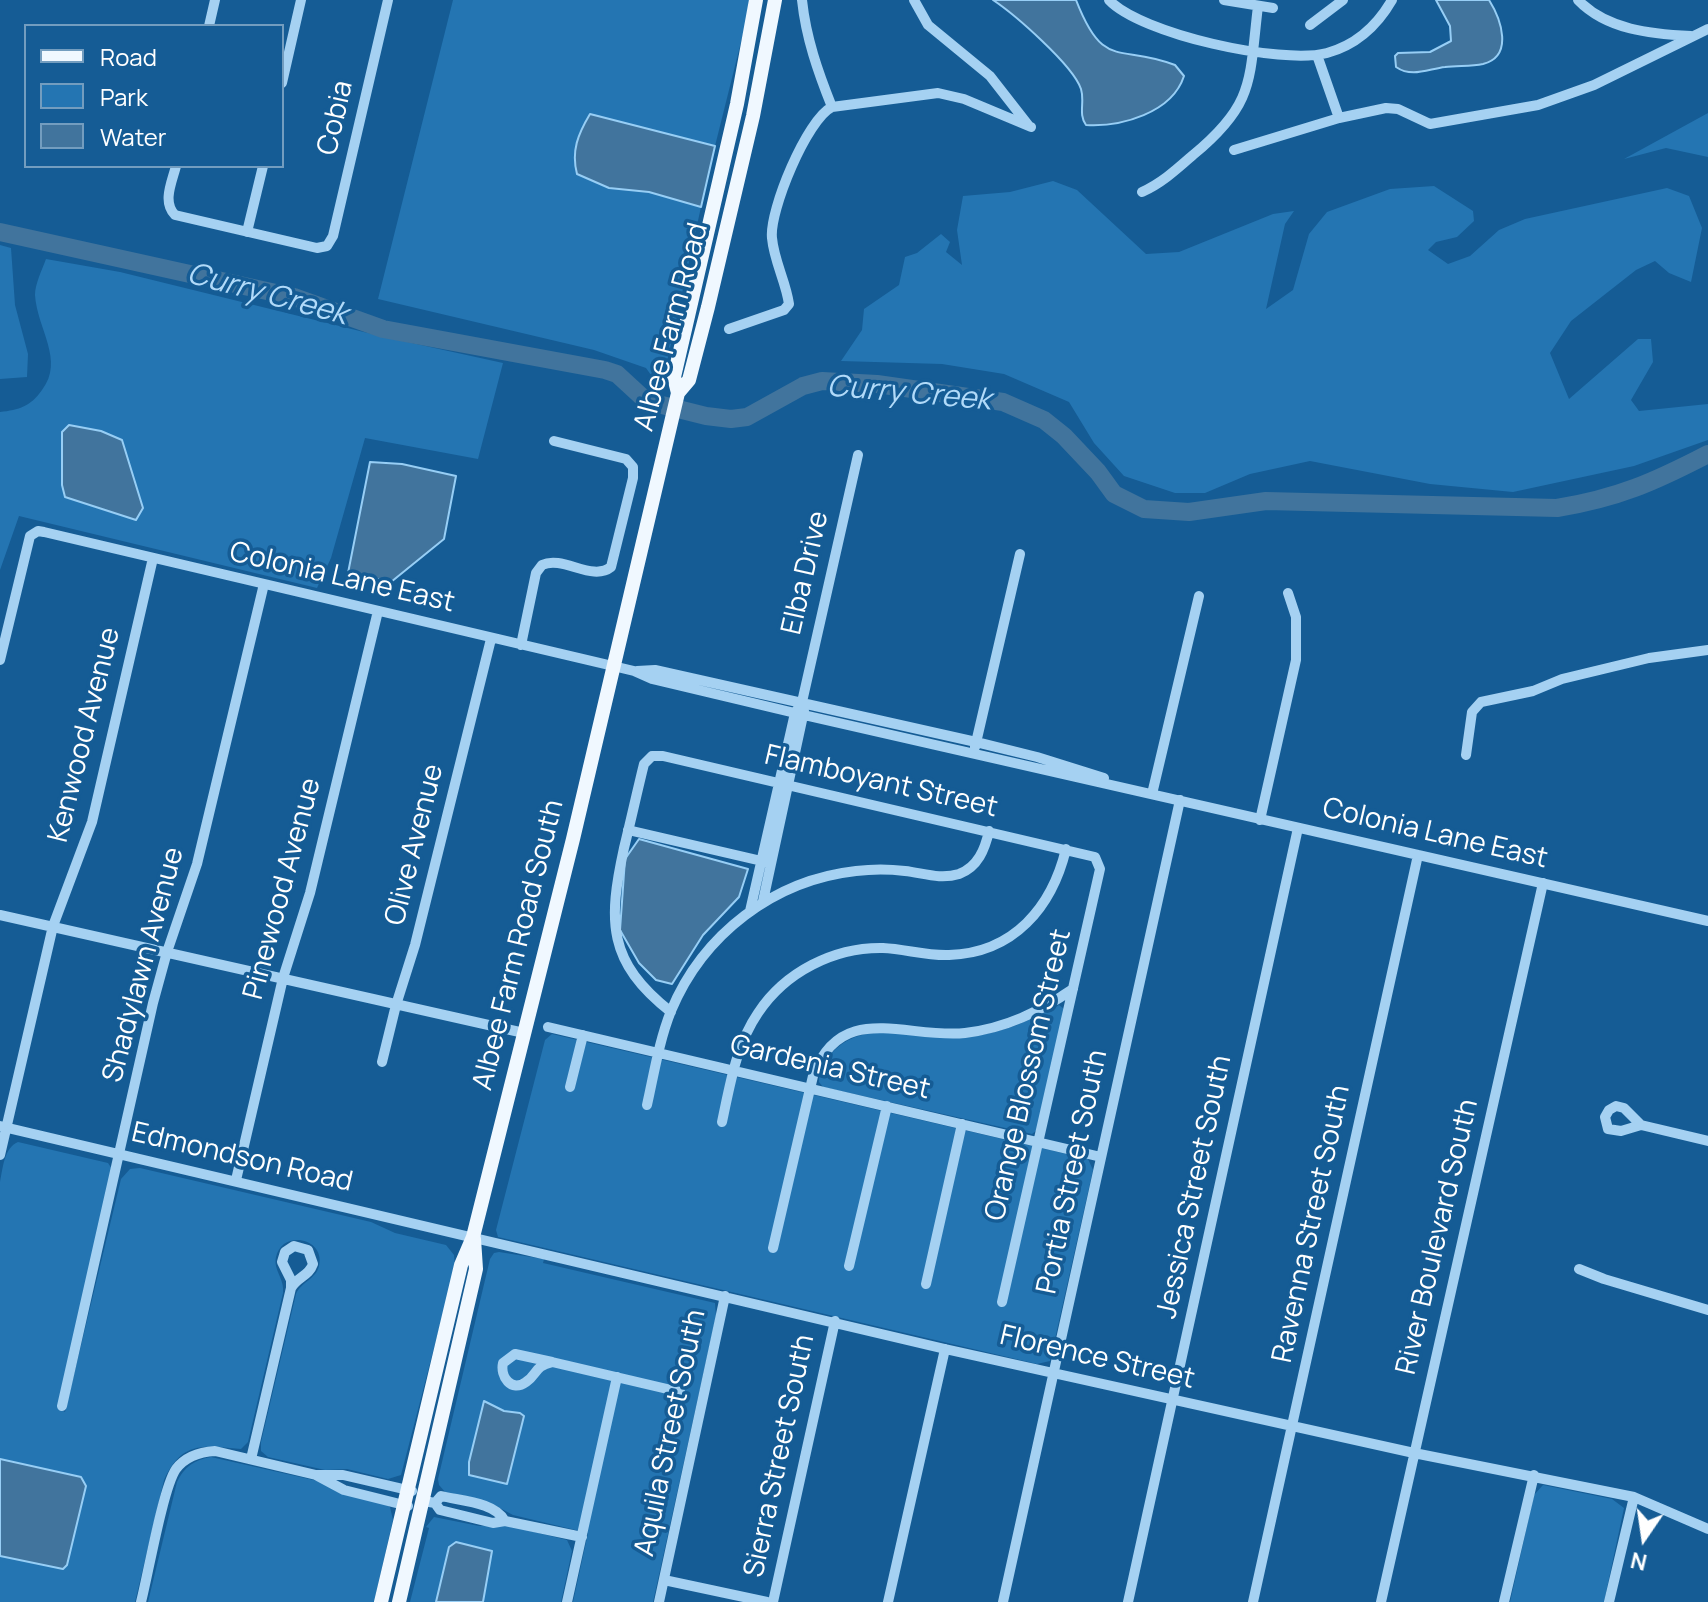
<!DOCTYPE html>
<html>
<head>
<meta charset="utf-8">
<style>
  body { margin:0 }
  #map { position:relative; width:1708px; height:1602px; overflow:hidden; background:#155c95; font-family:Manrope,sans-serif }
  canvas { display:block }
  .legend { position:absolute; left:24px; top:24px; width:260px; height:144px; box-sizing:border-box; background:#155c95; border:2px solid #739dbf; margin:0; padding:10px 14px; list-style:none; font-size:24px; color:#fff }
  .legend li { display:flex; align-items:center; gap:16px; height:40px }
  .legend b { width:40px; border:2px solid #739dbf }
  .north { position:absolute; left:1604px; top:1498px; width:80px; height:80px; -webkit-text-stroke:6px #155c95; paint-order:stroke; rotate:193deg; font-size:22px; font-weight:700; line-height:32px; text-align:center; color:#fff }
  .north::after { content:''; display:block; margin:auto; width:28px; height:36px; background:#fff; clip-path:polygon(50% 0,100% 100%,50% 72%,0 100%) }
</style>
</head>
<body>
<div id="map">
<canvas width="1708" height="1602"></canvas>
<ul class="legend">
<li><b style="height:10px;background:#f0f8ff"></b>Road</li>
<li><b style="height:22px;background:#2475b2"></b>Park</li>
<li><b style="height:22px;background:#41749d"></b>Water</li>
</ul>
<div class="north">N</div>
</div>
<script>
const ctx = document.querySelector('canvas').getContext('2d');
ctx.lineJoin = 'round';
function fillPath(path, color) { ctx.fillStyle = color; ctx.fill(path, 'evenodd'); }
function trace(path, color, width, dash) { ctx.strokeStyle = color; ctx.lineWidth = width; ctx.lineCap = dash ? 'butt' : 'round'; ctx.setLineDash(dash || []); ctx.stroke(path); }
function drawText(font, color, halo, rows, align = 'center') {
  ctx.font = font + ' Manrope,sans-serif'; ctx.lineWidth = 7; ctx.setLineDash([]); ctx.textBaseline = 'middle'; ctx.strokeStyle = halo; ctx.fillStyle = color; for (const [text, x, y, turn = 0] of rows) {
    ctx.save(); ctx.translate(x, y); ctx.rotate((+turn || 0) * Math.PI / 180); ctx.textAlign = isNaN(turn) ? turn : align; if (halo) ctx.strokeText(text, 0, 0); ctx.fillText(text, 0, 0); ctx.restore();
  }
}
const green = new Path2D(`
  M453 0H749L746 22 715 146 590 114 609 188 649 192 701 207 661 389 646 368 594 350 378 299Z
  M1708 113V157L1666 148 1624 159Z
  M1053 181 1077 190 1146 254 1179 252 1273 214 1294 211 1285 224 1266 309 1293 290 1309 234 1327 212 1390 189 1434 186 1473 211 1474 221 1457 237 1436 242 1428 250 1448 264 1470 256 1499 230 1525 219 1667 188 1689 196 1702 228 1691 282 1669 273 1655 261 1636 270 1571 321 1550 353 1569 399 1638 339H1651L1653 362 1631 400 1639 411 1708 404V440L1634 466 1513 492 1430 484 1310 461 1250 474 1205 493H1175L1124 476 1094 443 1069 402 1004 374 942 364 841 361 862 330 864 309 899 285 905 257 917 253 941 234 950 242 946 252 962 265 957 230 963 196 1010 192Z
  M0 245 11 248 15 305 28 354 27 377 0 379Z
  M46 259 120 272 380 336 503 363 478 459 365 438 331 558 317 588 19 516 0 570V412C19 410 31 406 42 390 65 360 37 329 35 295 35 284 42 270 46 259Z
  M1059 1005 1064 1009 1037 1130 1032 1134 823 1087 819 1082C819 1072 824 1062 831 1054 864 1015 923 1042 966 1037 1000 1034 1030 1021 1059 1005Z
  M552 1034 1088 1159 1093 1170 1050 1361 1037 1364 498 1237 496 1230 545 1040Z
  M18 1142 108 1163 112 1169 60 1409 65 1412 121 1179 130 1169 140 1168 371 1222 395 1233 446 1245 454 1255 455 1267 401 1475 388 1479 347 1469 325 1470 268 1457 261 1451V1442L296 1294C301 1282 316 1279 319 1266 326 1238 282 1229 276 1257 273 1270 285 1279 283 1293L248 1442 241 1449C204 1446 182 1440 164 1480L135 1602H0V1182C3 1168 4 1148 18 1142Z
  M499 1252 544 1259 543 1263 715 1303 716 1316 653 1602H573L588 1533 513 1515 494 1505 446 1493 439 1485 438 1479 490 1259 494 1253Z
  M211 1457 318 1481 384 1503 390 1507 393 1520 374 1602H148L177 1482C184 1467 194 1460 211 1457Z
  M1543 1485 1612 1499 1624 1508 1604 1602H1510L1534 1495Z
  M434 1517 479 1526H510L567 1540 572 1551 561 1602H410L429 1528 426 1527Z`);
const water = new Path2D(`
  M993 0H1076C1104 72 1119 43 1175 65L1184 76C1172 113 1121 127 1086 125 1078 114 1085 102 1081 89 1073 65 1014 14 993 0Z
  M1436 0H1489C1501 19 1514 56 1483 64 1470 67 1457 65 1445 67 1428 69 1412 78 1396 67L1395 56 1398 53 1430 52 1451 41 1450 26Z
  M590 114 715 146 701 207 649 192 609 188 577 174C571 151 578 134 590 114Z
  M69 425 101 431 122 440 143 508 136 520 65 497 62 485V432Z
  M370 462 402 464 456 476 444 539 391 582 348 573Z
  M639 839 748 869 739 897 703 935 672 984 656 980 639 963 620 930 625 859Z
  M484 1401 504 1411 520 1413 524 1416 507 1484 469 1475V1462Z
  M0 1459 81 1477 86 1486 67 1565 63 1569 0 1556Z
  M456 1542 492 1551 483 1602H436L449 1547Z`);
const river = new Path2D(`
  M0 232 294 297 383 329 605 370 617 374 642 397 654 403 706 416 731 419 747 417 803 386 822 381 877 384 1003 402 1044 420 1064 436 1098 472 1114 494 1144 509 1189 512 1266 501 1557 508C1618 498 1654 482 1708 454`);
const minor = new Path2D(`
  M802 0C806 38 818 72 832 107
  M914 0 928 25 990 76 1029 126
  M1109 0C1141 34 1281 65 1327 53 1356 45 1377 26 1392 0
  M1224 0 1273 8
  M1578 0C1607 30 1651 34 1691 36
  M1310 25 1343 0
  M209 26 215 0
  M1317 55 1339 118
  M282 83 301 0
  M1234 150 1339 118 1386 108 1398 109 1430 124 1538 105 1594 85 1708 29
  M176 166C172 182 162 202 175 215L317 248 327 246 333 236 388 0
  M1142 192C1162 183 1177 169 1193 155 1255 104 1249 81 1258 6
  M247 232 263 166
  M729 329 784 310 789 304C786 282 774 261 772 238 769 211 807 119 832 107L938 93 964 99 1031 127
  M521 645 536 573 542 565C563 555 592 582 611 567L633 478V467L626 459 554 441
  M0 660 30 536 38 531 44 532 613 666 634 671 652 679 795 713 1708 921
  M637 671 655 670 976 742 1037 757 1104 778
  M975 747 1020 554
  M1466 755 1472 712 1481 702 1533 691 1562 679 1649 658 1708 650
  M1152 794 1199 596
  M1260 820 1296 660V617L1288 593
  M628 830 766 862
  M763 901 804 711
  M750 911 795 713 802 702 858 455
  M0 915 524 1033
  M671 1012C607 962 608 921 624 848 631 820 637 792 644 764L652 756H663L1095 857 1100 869 1002 1302
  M548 1027 1101 1157
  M382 1062 396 1005 415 945 491 639
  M570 1087 583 1035
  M647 1105C654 1074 659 1041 671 1011 703 934 774 880 856 871 872 869 889 869 905 871 923 873 940 880 959 874 978 867 985 849 989 831
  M1616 1106 1624 1108 1641 1125 1621 1131 1608 1129 1605 1117 1609 1110Z
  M722 1122C730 1085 736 1045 758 1013 785 972 834 947 883 948 905 949 927 956 949 955 1014 953 1052 907 1066 849
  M1641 1125 1708 1141
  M0 1126 945 1349 1414 1453 1634 1497 1708 1529
  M0 1155 53 926 92 822 153 558
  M236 1180 283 978 310 893 378 611
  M294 1246 308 1250 313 1264C309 1276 297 1277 291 1288V1280L282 1262 285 1252Z
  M773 1248 813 1076C841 1000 906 1039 965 1033 1006 1028 1039 1012 1073 989
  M849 1266 887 1106
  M1579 1269 1604 1279 1708 1310
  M926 1284 962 1124
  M515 1354 552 1362C534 1366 538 1374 526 1382 511 1393 500 1376 503 1363Z
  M552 1362 680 1392
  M62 1406 153 1003 167 952 197 864 264 584
  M251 1459 291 1288
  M424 1501 435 1503 440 1510 493 1523 505 1521C495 1502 461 1501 441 1496L435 1503
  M408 1506 344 1490 316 1475H343L412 1491
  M505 1521 582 1537
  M664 1580 767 1602
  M141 1602C148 1575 163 1488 176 1469 185 1457 200 1452 215 1451L316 1475
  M567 1602 617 1377
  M659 1602 725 1296
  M773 1602 835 1321
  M888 1602 945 1349
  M1003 1602 1180 800
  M1128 1602 1298 828
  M1253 1602 1418 855
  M1381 1602 1543 883
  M1504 1602 1534 1475
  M1609 1602 1634 1497`);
const major = new Path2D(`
  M678 393 674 377 737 104 756 0
  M381 1602 461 1265 473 1237 573 839 678 393 689 380 708 307 753 116 775 0
  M399 1602 476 1269 474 1239`);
const streetNames = [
  ["Cobia",336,118,-77],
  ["Albee Farm Road",672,327,-75],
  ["Elba Drive",806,573,-77],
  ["Colonia Lane East",342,578,13],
  ["Kenwood Avenue",85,735,-76],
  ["Flamboyant Street",881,782,13],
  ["Colonia Lane East",1435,834,13],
  ["Olive Avenue",415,845,-76],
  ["Pinewood Avenue",283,889,-75],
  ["Albee Farm Road South",519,945,-76],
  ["Shadylawn Avenue",144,965,-75],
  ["Gardenia Street",830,1068,13],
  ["Orange Blossom Street",1029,1075,-77],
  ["Edmondson Road",242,1158,13],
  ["Portia Street South",1073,1172,-78],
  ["Jessica Street South",1195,1187,-78],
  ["Ravenna Street South",1312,1224,-78],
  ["River Boulevard South",1438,1237,-77],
  ["Florence Street",1097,1358,13],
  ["Aquila Street South",671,1433,-78],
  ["Sierra Street South",780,1456,-78]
];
const waterNames = [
  ["Curry Creek",267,295,15],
  ["Curry Creek",909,394,5]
];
fillPath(green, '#2475b2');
fillPath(water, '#41749d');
trace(water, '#97cef5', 2);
trace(river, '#41749d', 18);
trace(minor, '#a5d1f2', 10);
trace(major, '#f0f8ff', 14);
drawText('28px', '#fff', '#155c95', streetNames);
drawText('italic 30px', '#b1daf9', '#155c95', waterNames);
</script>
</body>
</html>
